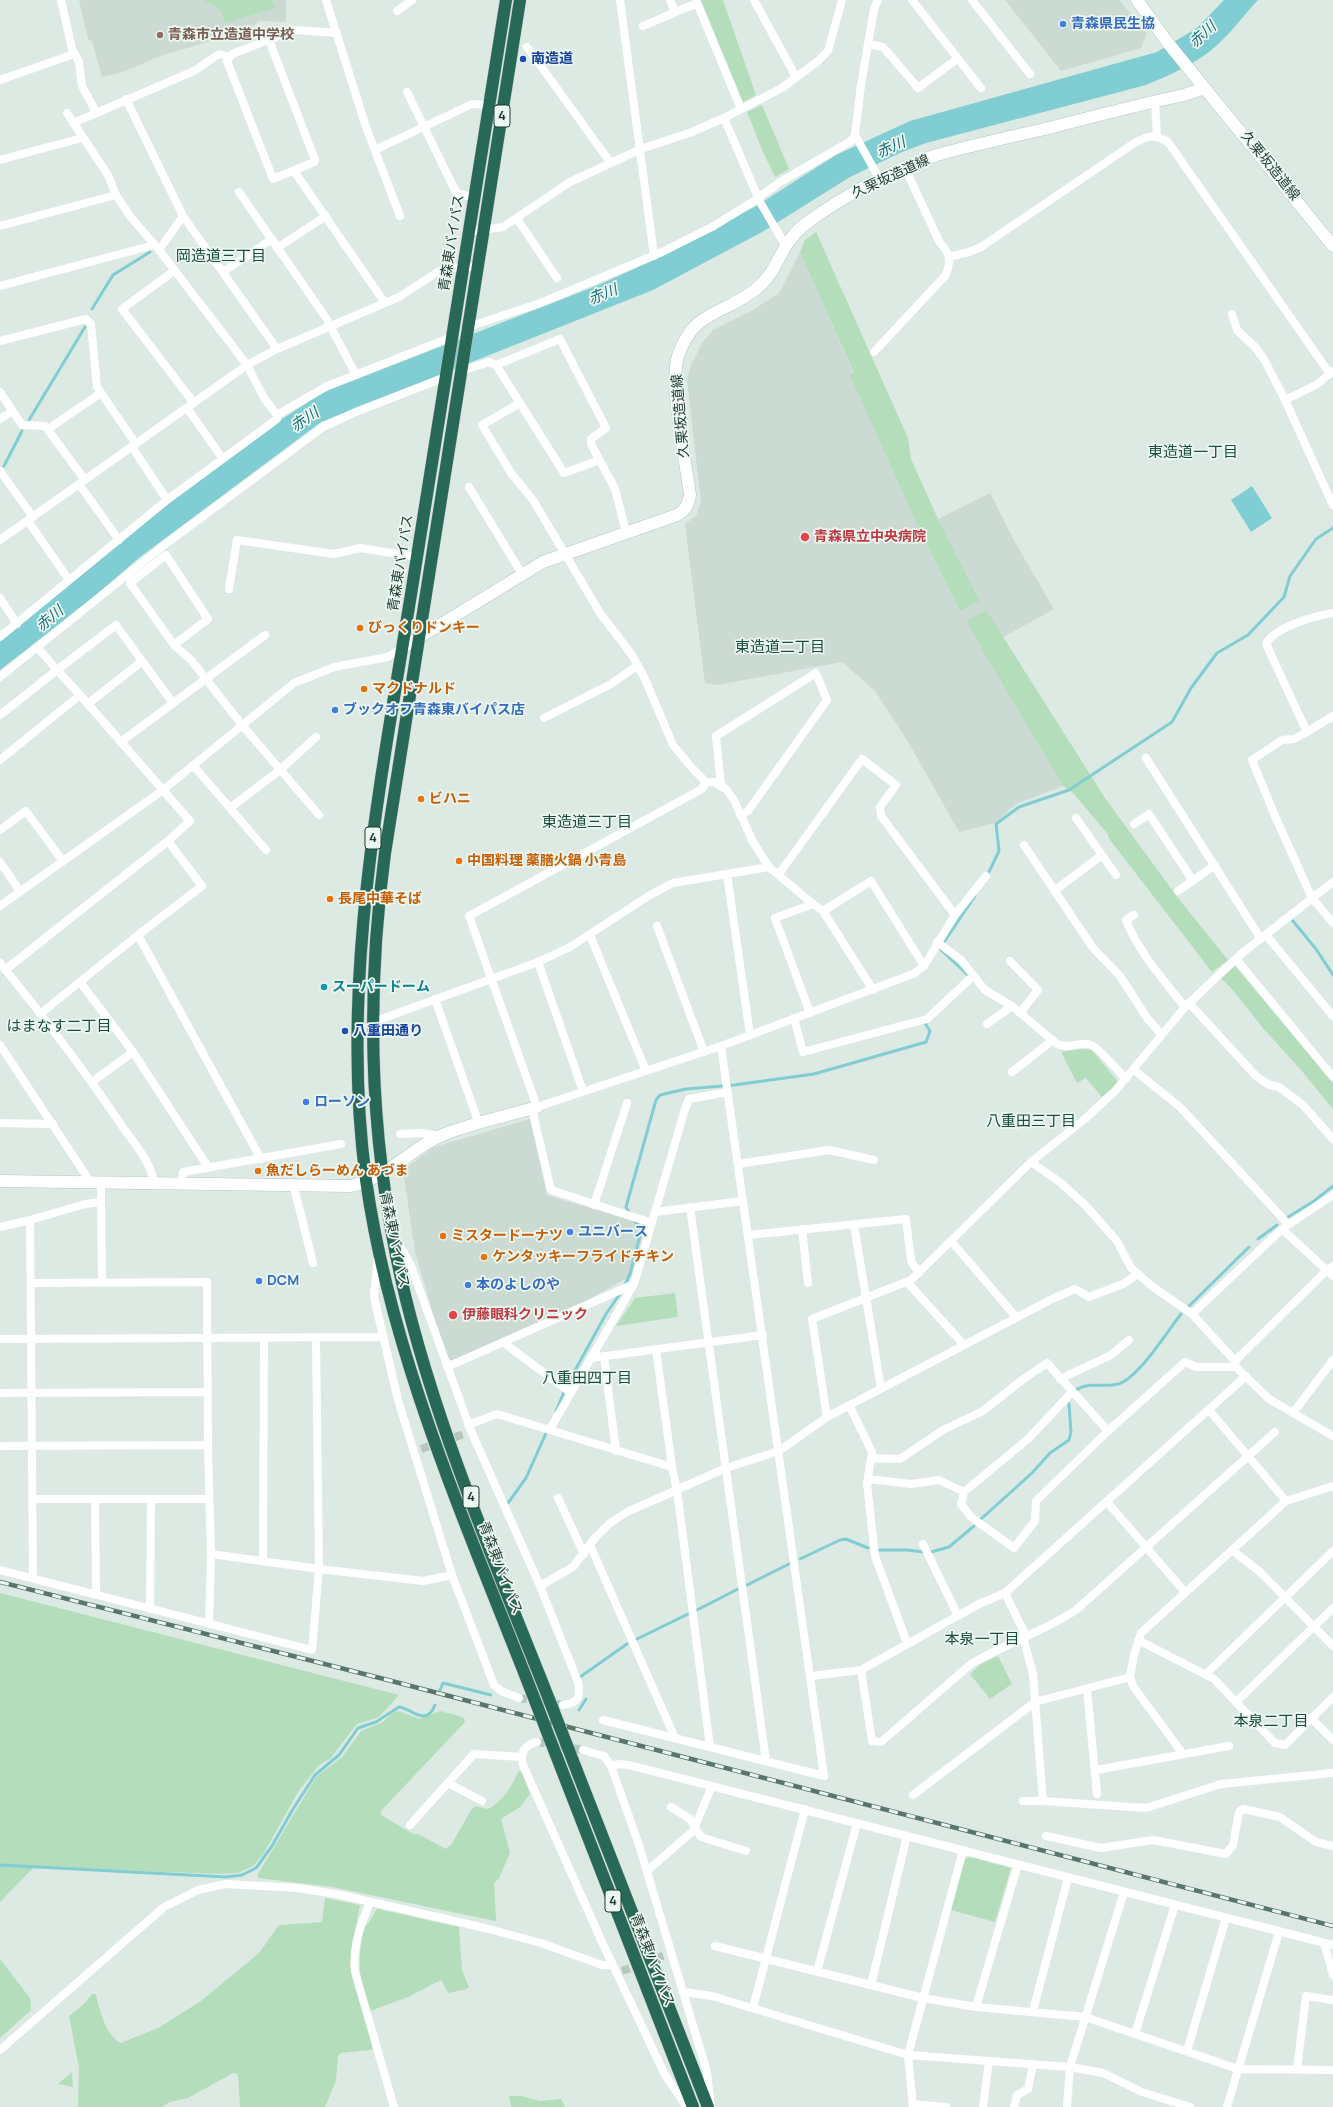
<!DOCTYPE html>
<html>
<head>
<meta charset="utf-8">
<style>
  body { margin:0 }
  canvas { display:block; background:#ddeae3 }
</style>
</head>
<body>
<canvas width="1333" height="2107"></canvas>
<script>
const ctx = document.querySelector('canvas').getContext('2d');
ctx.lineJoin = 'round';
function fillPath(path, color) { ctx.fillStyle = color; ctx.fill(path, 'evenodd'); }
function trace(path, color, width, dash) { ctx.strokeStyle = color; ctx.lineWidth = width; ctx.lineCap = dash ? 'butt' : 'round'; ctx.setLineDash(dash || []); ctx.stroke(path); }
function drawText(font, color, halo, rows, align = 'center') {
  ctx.font = font + ' Manrope,"Noto Sans JP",sans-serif'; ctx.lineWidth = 3.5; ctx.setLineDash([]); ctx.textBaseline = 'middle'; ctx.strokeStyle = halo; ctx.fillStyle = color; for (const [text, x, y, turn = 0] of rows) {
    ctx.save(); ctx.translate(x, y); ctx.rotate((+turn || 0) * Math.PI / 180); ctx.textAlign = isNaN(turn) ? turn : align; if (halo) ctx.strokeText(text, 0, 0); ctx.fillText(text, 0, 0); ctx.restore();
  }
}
const built = new Path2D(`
  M79 0H286V22L259 21 246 31 160 56 126 71 102 77 92 42 88 39Z
  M1005 0H1119L1147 33 1141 48 1061 71Z
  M800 252 854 374 851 376 920 531 960 611 980 601 938 519 990 493 1016 544 1054 609 1002 638 986 610 987 658 1063 786 1016 804 995 823 959 832 907 740 875 691 842 662 717 685 705 683 685 524 696 516 701 502 687 380 690 367 702 343 713 330 753 310 779 293Z
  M530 1119 547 1195 646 1225 631 1276 582 1303 454 1361 446 1358 415 1252 403 1170 434 1147Z`);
const green = new Path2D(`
  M204 0H272L275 8 225 23 222 11Z
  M701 0H723L756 95 743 102Z
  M762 105 789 169 775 177 763 152 747 112Z
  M816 232 908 438 911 459 938 519 980 601 960 611 920 531 850 375 854 373 800 252 805 240Z
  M986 610 1105 798 1178 898 1228 960 1212 972 1110 840 1107 833 1072 792 1063 786 987 658 967 621Z
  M1235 966 1333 1083V1109L1301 1070 1262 1027 1232 989 1221 978Z
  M1081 1049 1092 1050 1119 1083 1102 1097 1086 1078 1077 1083 1061 1052Z
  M675 1293 678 1317 616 1326 635 1298Z
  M0 1593 399 1695 379 1717 357 1724 330 1759 319 1765 298 1792 264 1853 253 1866 238 1873 221 1874 34 1867 0 1902Z
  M998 1656 1012 1684 990 1699 970 1674 981 1664Z
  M398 1711 420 1719 440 1711 463 1717 465 1722 381 1811V1815L413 1834H418L446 1849 451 1845 471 1810 476 1806 488 1809C504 1801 511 1786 519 1771L522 1773 530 1794 520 1807 501 1819 510 1853 499 1878 494 1883 496 1920 495 1921 333 1887 258 1878V1874L316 1777 342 1757 361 1731 383 1722 391 1714Z
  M970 1857 1011 1868 995 1922 951 1910 965 1859Z
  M325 1898 360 1905 352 1946 373 2048 371 2050 341 2053 338 2056 336 2081 325 2107H240L238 2074 233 2073 188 2098 170 2102 162 2107H78L79 2068 69 2016 84 2004 92 1994H96C99 2009 106 2036 121 2043L160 2027 201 2001 259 1953 279 1925 322 1922Z
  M378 1909 459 1927 462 1970 469 1987 467 1989 448 1993 441 1980 408 1997 370 2011C358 1973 357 1965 364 1926L368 1924 376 1910Z
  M0 1959 30 1998 31 2010 0 2038Z
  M72 2072 73 2087 58 2084Z
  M509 2096H521L540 2101 561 2099 565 2107H511Z`);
const water = new Path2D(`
  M1224 0H1258C1240 19 1224 43 1202 57 1184 69 1165 77 1146 85L926 143 902 152 850 177 762 232 653 290 321 422 140 557 90 600 0 670V641L172 501 282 419 324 392 596 286 663 256 756 206 836 155 910 121 1157 52 1197 28Z
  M1252 486 1272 518 1251 532 1231 500Z`);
const stream = new Path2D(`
  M92 309 113 275 150 252
  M29 420 85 327
  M4 466 22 431
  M987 876 999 851 996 824 1019 807 1069 790 1172 722 1191 688 1217 653 1248 635 1284 597 1290 576 1316 539 1333 528
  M1293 921 1316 949 1333 975
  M942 945 975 896
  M940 949 969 976
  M631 1215 626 1207 656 1100 660 1095 686 1089 734 1085 814 1074 926 1042 930 1031 923 1020
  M1288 1217 1314 1201 1333 1186
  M1258 1239 1277 1225
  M624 1287 630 1274 641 1231 634 1219
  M1189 1306 1249 1247
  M1076 1390C1089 1381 1105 1388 1118 1384 1138 1379 1168 1330 1181 1314
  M556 1411 568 1383 606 1314 621 1292
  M508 1503 526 1478 547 1431
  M981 1519 1032 1473 1050 1453 1069 1440 1071 1432 1069 1404
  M878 1550H907L924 1552
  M931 1552 949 1547 974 1526
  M800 1559 840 1540 846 1539 868 1548
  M747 1585 789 1564
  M697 1610 738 1589
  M637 1639 688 1614
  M580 1677 627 1644
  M440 1690 443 1683 491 1695
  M579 1710 586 1699
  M0 1865 226 1877 242 1875 256 1868 272 1846 293 1809 315 1775 339 1755 358 1728 376 1722 399 1707C411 1708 426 1728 435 1705`);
const streetTunnel = new Path2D(`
  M421 1449 464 1434
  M519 1698 563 1705
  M537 1742 583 1750
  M622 1971 665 1955`);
const street = new Path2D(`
  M61 0 72 49 79 62 82 86 96 112
  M326 0 366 127 400 216
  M620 0 654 256
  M670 0 675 12
  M754 0 796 77
  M912 0 981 88
  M972 0 1030 74
  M397 11 412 0
  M643 26 697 3 741 109
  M269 40 315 160 314 162 273 179 227 61 232 54 294 30 337 33
  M868 44 883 47 918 88 957 59
  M527 47 610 162
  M0 80 74 54
  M407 92 455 190 458 194 474 197
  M126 99 183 216 277 349
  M1155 102 1157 136
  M67 113 108 175 116 195 130 216 159 250 247 365 264 398 277 415
  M724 118 760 202 785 245
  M73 123 194 71 219 54 230 57
  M855 135 880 180
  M375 150 472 104 489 105
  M0 160 82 138
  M294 171 385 303
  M239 192 326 318 356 375
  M517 219 557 278
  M0 226 116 195
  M468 232 503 227 570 182 641 149 692 132 724 118 782 88 818 61 828 51 842 0
  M277 248 326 216
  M159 250 183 216
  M949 257 969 252 981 247 1133 144C1148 135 1153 134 1168 142L1330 374
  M174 271 122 309 194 403
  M223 272 272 239
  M0 286 154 245
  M1232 314 1237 330 1256 348 1265 361 1285 400 1333 505
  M468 327 543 302 662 252 712 227 751 203 780 182 851 141 855 135 861 85 874 9 878 0
  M0 341 86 319 91 324 97 387 136 444
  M874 352 945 276C951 263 951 254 940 243L905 168
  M496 365 564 473 600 460
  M461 371 489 362 496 365 560 339 606 428 591 439V444L615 489 626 532
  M0 392 22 425 45 426 85 480
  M1285 400 1316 385 1333 371
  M520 403 482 425 511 473 533 500 600 613 632 655 645 679 673 745 692 768 706 782H714L726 789 734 800 753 842 769 867 813 904 823 911 873 990
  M187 408 223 459
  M0 419 12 411
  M48 429 101 393
  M132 447 167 500
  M0 471 33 517
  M79 484 119 540
  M469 487 522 574
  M28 521 69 580
  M0 540 247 365 277 349 399 297 439 271 453 268 478 267
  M229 589 237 540 334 554 360 548 417 557
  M0 598 17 624
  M1333 613C1314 616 1275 627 1266 644L1307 732 1294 739 1282 740 1252 760 1275 816 1312 898 1333 923
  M0 637 167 500 277 419V415L327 386 452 337
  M174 645 208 619 166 555 130 583 174 645 192 661 242 725 319 815
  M142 661 173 703
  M0 677 163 546 323 427 358 411 446 377
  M80 695 57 670 116 625 142 661 89 703
  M0 715 57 670 38 648
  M544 718 611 684 638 665
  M1307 732 1333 716
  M122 741 265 635
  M1146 758 1261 939
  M0 760 80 695 190 821 168 841 202 886 138 935 40 1014
  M193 765 266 850
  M706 782 702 789 469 916 537 1107 721 1046 913 974 924 966 955 915 986 876
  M721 786 716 736 816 673 827 700 748 811 740 815
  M230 808 280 770 316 737
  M1076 818 1116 875
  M1134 824 1149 814 1193 881
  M0 830 26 811 62 860
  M1024 845 1093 948 1120 976 1147 1018 1161 1034
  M0 862 20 891
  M727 874 750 1035
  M779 874 862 759 896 785 880 807 881 816 955 915
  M1054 891 1102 855
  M1178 891 1215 865
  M0 906 163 790 294 683 334 667 388 657 402 648
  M823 911 871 881 924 966
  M1134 915 1126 920C1139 953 1163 979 1185 1007
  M657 926 704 1052
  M138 935 261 1159
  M590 935 646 1071
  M1266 935 1333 1016
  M937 942 961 960 985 990 1012 1006 1057 1044C1070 1049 1075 1043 1088 1044 1096 1044 1119 1072 1126 1079
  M1236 959 1333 1077
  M1010 961 1038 990 1020 1013
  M538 962 583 1091
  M0 963C43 1016 84 1070 122 1126 134 1143 152 1163 154 1184
  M5 970 168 841
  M80 982 133 1052 208 1167
  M435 999 479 1124
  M1189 1003 1256 1076 1269 1085 1279 1087 1303 1105 1333 1139
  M810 1013 775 918 813 904
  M794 1018 803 1052 927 1019 973 976
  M373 1022 538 962 570 947 650 895 673 883 769 867
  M987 1024 1012 1006
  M0 1045 91 1183
  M1134 1070 1180 1107 1288 1224
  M1012 1072 1053 1040
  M92 1082 133 1052
  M532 1109 551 1190 652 1223
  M0 1123 53 1124
  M400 1134 421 1133 440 1136
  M1031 1162 1061 1183 1087 1207 1117 1241 1131 1268 1153 1287 1192 1314 1235 1361 1236 1367 1269 1399 1333 1436
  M738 1164 829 1150 874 1160
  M181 1184 183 1172 341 1144
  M294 1187 313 1263
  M101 1202 102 1283
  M594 1205 627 1103
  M690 1207 766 1761
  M655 1212 743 1201
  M30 1220 33 1578
  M854 1225 881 1388
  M0 1227 30 1220 85 1204 101 1202V1183
  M802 1229 808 1283
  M1282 1229 1333 1276
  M749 1235 906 1219 911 1261 919 1273
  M394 1241 403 1251 411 1266 471 1431 540 1586 578 1682C581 1696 579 1703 563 1705
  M951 1241 1016 1317
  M378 1255 374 1297 398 1400 452 1575 494 1685 501 1691 519 1698
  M32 1283 207 1282 208 1445 211 1554 209 1624
  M908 1283 964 1345
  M1192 1314 1282 1229 1333 1195
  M0 1339 382 1337
  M504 1343 571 1393
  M656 1349 672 1467
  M604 1356 616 1451
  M591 1358 763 1335
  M1235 1361 1326 1271 1333 1266
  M447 1367 634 1284
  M1060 1379 1111 1355 1129 1340
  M0 1393 208 1392
  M849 1405 872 1452 867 1483 875 1556 907 1643
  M1209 1410 1286 1501
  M1293 1413 1333 1360
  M827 1417 812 1319 911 1280 1031 1162 1086 1118 1115 1091 1185 1007 1241 954 1333 882
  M468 1425 497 1414 672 1467 677 1490 710 1747 824 1776 721 1046
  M550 1429 634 1284 685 1109 689 1099 728 1092
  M0 1446 208 1445
  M871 1458 900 1459 943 1430 983 1411 1022 1380 1047 1363 1108 1431
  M868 1479 911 1484 939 1480 964 1492 961 1504 971 1517 1014 1548 1035 1521 1036 1501 1108 1431 1185 1362 1196 1367H1236
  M964 1492 1028 1439 1072 1392
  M558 1498 584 1554
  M34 1499H209
  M95 1499 96 1595
  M1107 1502 1185 1592
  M923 1544 958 1616
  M590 1545 675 1738
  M1232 1550 1260 1572 1333 1646
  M211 1554 319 1569 423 1581 452 1575
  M263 1561 264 1338
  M0 1570 312 1650 319 1569 316 1338
  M540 1586 573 1567 595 1538 610 1523 627 1512 726 1468 779 1451 827 1417 1052 1299 1075 1289 1089 1297 1123 1284 1138 1274
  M1005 1593 1026 1636
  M150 1609 151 1499
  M1023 1637 1033 1674 1043 1801
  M1138 1640 1214 1679 1275 1743 1285 1745 1333 1697
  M861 1670 872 1741 881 1742 971 1664C1005 1644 1043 1632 1076 1610L1275 1432
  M1206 1674 1333 1551
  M811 1676 861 1670 979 1604 1005 1593 1246 1376
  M1130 1677 1133 1686 1183 1754
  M1087 1689 1097 1794
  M1236 1702 1333 1608
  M1311 1718 1333 1740
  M603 1720 710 1747
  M537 1742C524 1745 520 1753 523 1765L602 1942 665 2075 687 2107
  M583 1750 604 1756 611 1766 639 1845 707 2072 711 2107
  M611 1766 619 1764 629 1765 1333 1945
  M1096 1770 1229 1746
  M448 1783 482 1801
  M913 1795 1035 1702 1130 1677 1134 1655 1141 1633 1286 1501 1333 1486
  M1023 1801H1043L1146 1808 1221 1784 1333 1773
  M671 1807 690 1819 701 1837 746 1851
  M410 1825 474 1754 521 1757
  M1046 1836 1101 1848 1153 1840 1226 1854 1233 1845 1239 1812 1243 1809 1280 1817 1316 1842 1333 1846
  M647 1871 693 1831 712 1786
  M370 1902C361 1924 352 1947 355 1972L394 2107
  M1324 1943 1333 1975
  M715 1946 923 1998 976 2007 1085 2017 1238 2069 1333 2070
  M817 1972 857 1823
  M871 1985 907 1836
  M684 1992 712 1996 908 2055 1070 2067 1103 2073 1142 2092 1190 2107
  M976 2007 1018 1864
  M753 2008 805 1809
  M1033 2011 1068 1878
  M1135 2034 1175 1905
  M0 2050 164 1907 198 1890 226 1884 298 1888 341 1895 485 1928 541 1943 602 1965H613
  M1187 2051 1226 1918
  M1297 2069 1306 1996 1333 2000
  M912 2104 946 2107
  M913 2107 908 2055 963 1850
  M983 2107 989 2061
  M1014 2107 1017 2095 1028 2089 1033 2064
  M1067 2107 1070 2067 1124 1892
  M1227 2107 1279 1932`);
const secondary = new Path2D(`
  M1137 0 1168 43 1333 246
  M402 648 543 562 677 515C686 510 688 505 690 495 686 462 669 385 678 356 694 309 724 315 756 289 779 271 780 244 804 225 841 197 893 169 937 155 973 145 1009 137 1045 129 1091 117 1137 105 1184 95L1205 88
  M0 1181 351 1186C387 1178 408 1151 440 1136 468 1124 506 1116 537 1107`);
const highway = new Path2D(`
  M506 0C474 196 444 392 412 588 381 782 339 982 366 1180 391 1359 471 1535 536 1703
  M520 0 385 853C367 986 369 1123 396 1255 427 1408 495 1562 552 1707
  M551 1742 693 2107
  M566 1743 708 2107`);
const rail = new Path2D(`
  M0 1582 380 1678 1333 1926`);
const highwayBridge = new Path2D(`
  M536 1703 551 1742
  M552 1707 566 1743`);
const markers = [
  [1063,24,4,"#3f7fe0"],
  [160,35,4,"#8d6e63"],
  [523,59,4,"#1a4fb4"],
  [805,537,5,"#e0444e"],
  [360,628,4,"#e8710a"],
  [364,689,4,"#e8710a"],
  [335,710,4,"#3f7fe0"],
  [421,799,4,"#e8710a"],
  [459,861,4,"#e8710a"],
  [330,899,4,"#e8710a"],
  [324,987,4,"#0f9aa8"],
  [345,1031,4,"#1a4fb4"],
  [306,1102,4,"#3f7fe0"],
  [258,1171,4,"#e8710a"],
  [570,1232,4,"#3f7fe0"],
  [443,1236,4,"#e8710a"],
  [484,1257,4,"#e8710a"],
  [259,1281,4,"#3f7fe0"],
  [468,1285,4,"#3f7fe0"],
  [453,1315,5,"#e0444e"]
];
const shields = [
  [502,116,16],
  [373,838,16],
  [471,1497,16],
  [613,1901,16]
];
const shieldNames = [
  ["4",502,116],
  ["4",373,838],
  ["4",471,1497],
  ["4",613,1901]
];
const shopNames = [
  ["青森県民生協",1071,24],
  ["ブックオフ青森東バイパス店",343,710],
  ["ローソン",314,1102],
  ["ユニバース",578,1232],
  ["DCM",267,1281],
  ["本のよしのや",476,1285]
];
const educationNames = [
  ["青森市立造道中学校",168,35]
];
const transitNames = [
  ["南造道",531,59],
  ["八重田通り",353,1031]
];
const streetNames = [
  ["久栗坂造道線",1270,166,51],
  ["久栗坂造道線",891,177,-25],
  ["青森東バイパス",452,243,-81],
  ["久栗坂造道線",681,416,-95],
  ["青森東バイパス",401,563,-81],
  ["青森東バイパス",394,1240,78],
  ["青森東バイパス",500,1568,69],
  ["青森東バイパス",652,1960,69]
];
const healthNames = [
  ["青森県立中央病院",814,537],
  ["伊藤眼科クリニック",462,1315]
];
const foodNames = [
  ["びっくりドンキー",368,628],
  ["マクドナルド",372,689],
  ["ビハニ",429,799],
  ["中国料理 薬膳火鍋 小青島",467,861],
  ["長尾中華そば",338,899],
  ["魚だしらーめん あづま",266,1171],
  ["ミスタードーナツ",451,1236],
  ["ケンタッキーフライドチキン",492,1257]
];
const cultureNames = [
  ["スーパードーム",332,987]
];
const waterNames = [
  ["赤川",1203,35,-42],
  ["赤川",891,148,-24],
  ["赤川",603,295,-22],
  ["赤川",305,420,-35],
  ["赤川",50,619,-40]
];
const neighbourhoodNames = [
  ["岡造道三丁目",221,257],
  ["東造道一丁目",1193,453],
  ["東造道二丁目",780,648],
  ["東造道三丁目",587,823],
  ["はまなす二丁目",59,1027],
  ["八重田三丁目",1031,1122],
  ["八重田四丁目",587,1379],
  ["本泉一丁目",982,1640],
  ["本泉二丁目",1271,1722]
];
fillPath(built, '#cbdad2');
fillPath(green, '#b4ddbc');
fillPath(water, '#80cdd3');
trace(stream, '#80cdd3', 3);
trace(streetTunnel, '#b7c7bf', 8, [8, 4]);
trace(secondary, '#b0cabf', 13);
trace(highway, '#bcc4c1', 13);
trace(street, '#fff', 8);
trace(secondary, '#fff', 12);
trace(highway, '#286856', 12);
trace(rail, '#58766c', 4.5);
trace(rail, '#edf7f1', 3, [9]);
trace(highwayBridge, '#bcc4c1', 13, []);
trace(highwayBridge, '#286856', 12);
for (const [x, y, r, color] of markers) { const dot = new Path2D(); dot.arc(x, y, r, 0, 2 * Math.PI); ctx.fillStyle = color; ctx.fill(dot); trace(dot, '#edf7f1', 1.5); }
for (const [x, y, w] of shields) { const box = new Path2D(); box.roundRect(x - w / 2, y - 11, w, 22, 3); ctx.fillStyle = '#edf7f1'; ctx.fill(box); trace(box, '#1e3a30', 1); }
drawText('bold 13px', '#1e3a30', null, shieldNames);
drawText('bold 14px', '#366cbe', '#edf7f1', shopNames, 'left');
drawText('bold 14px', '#785e54', '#edf7f1', educationNames, 'left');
drawText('bold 14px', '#164399', '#edf7f1', transitNames, 'left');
drawText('14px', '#1e3a30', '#edf7f1', streetNames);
drawText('bold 14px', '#be3a42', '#edf7f1', healthNames, 'left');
drawText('bold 14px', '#c56008', '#edf7f1', foodNames, 'left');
drawText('bold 14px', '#0d838f', '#edf7f1', cultureNames, 'left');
drawText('italic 15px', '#166f78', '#edf7f1', waterNames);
drawText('15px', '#194d3c', '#edf7f1', neighbourhoodNames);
</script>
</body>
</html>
